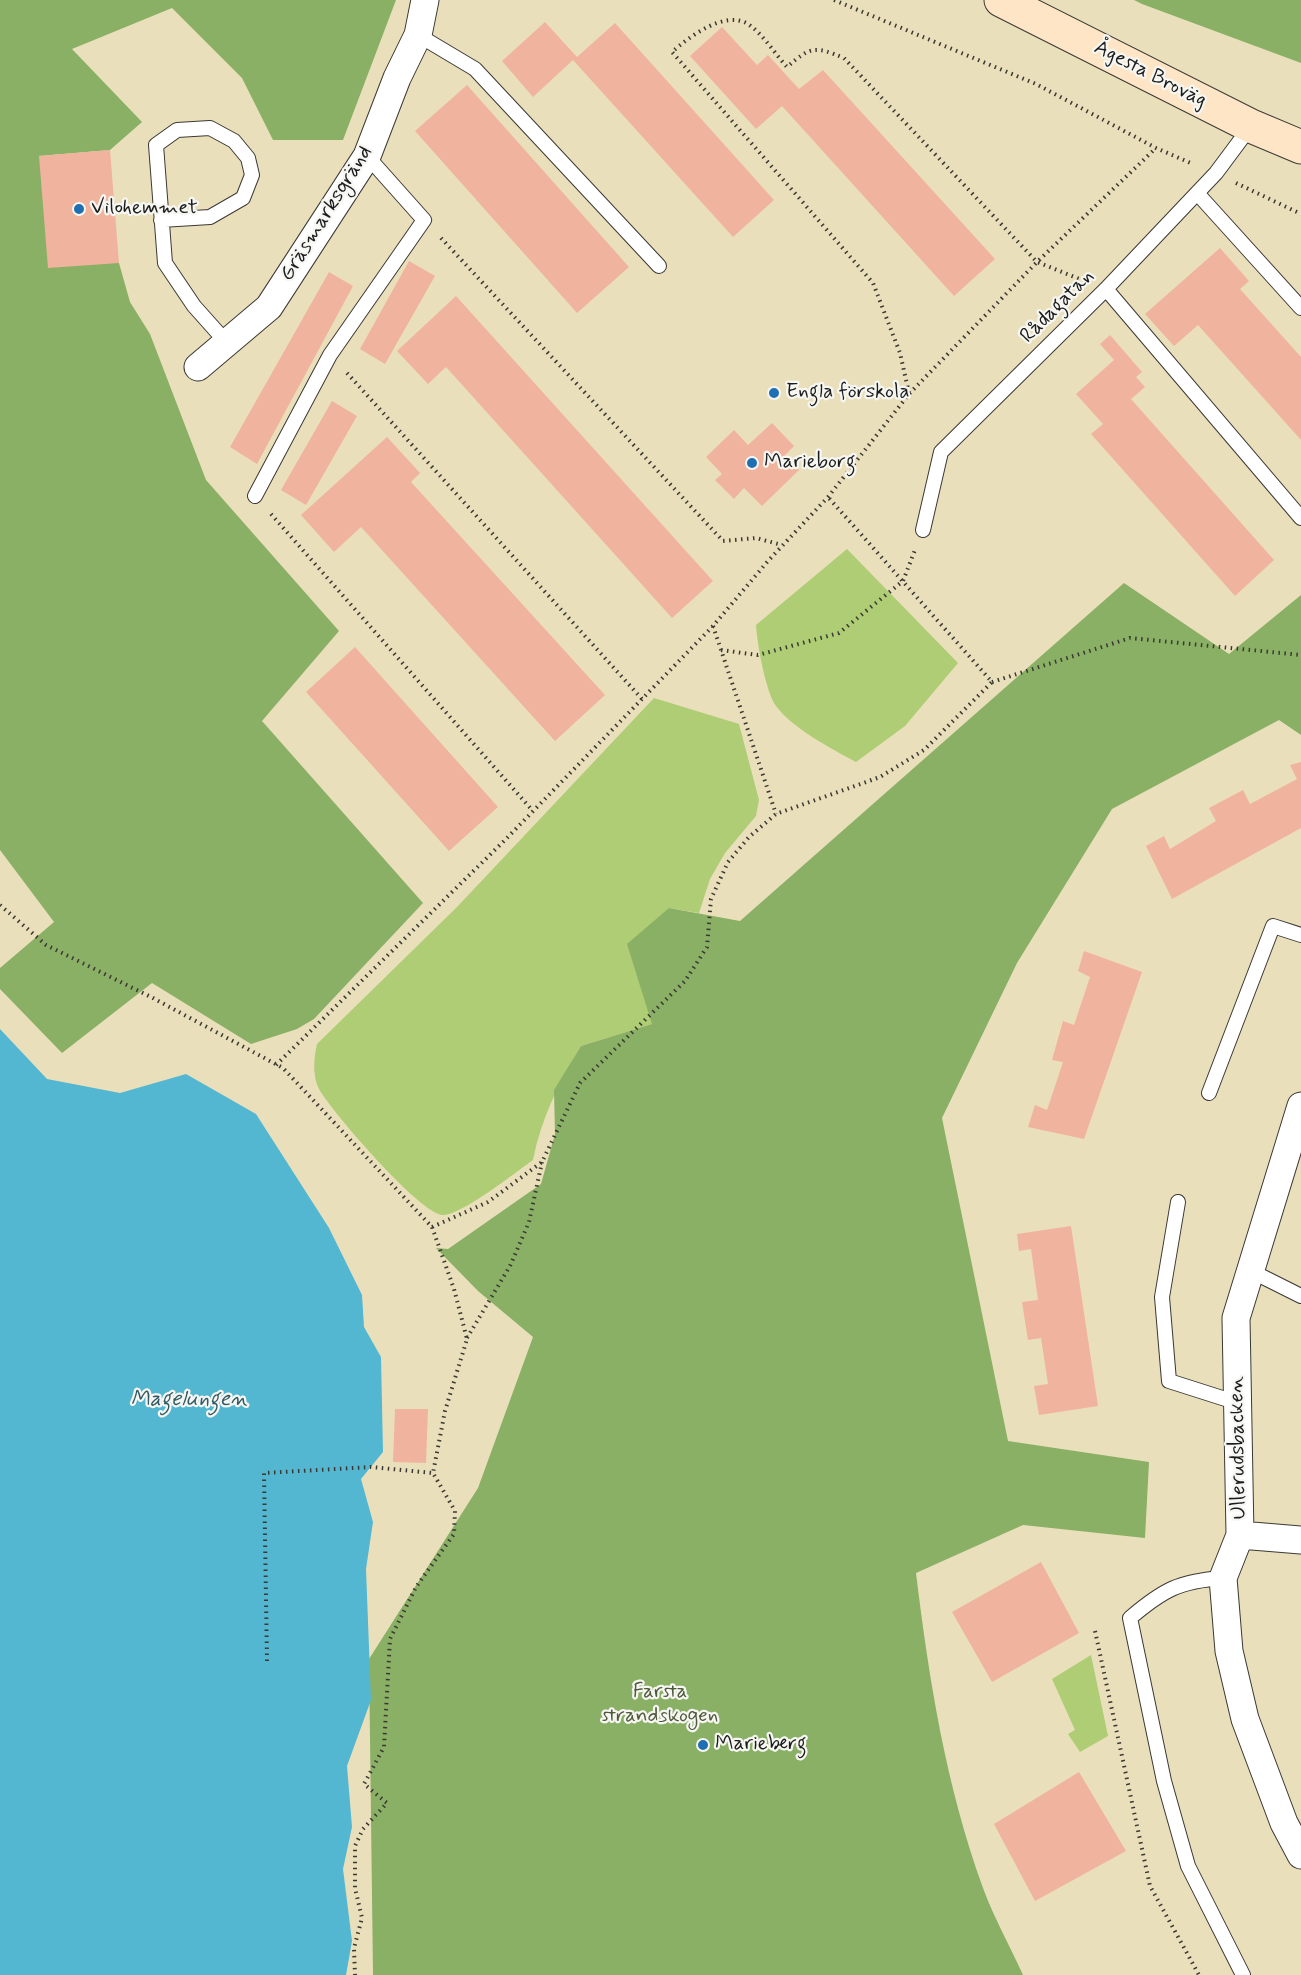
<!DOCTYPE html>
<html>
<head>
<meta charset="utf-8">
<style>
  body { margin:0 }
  canvas { display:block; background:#eadfbb }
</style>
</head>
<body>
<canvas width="1301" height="1975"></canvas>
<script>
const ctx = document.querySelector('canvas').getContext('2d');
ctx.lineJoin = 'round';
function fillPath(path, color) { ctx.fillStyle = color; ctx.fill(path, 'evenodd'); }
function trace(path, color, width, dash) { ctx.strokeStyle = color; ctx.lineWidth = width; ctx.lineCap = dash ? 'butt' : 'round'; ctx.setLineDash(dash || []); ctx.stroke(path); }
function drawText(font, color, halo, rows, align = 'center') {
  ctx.font = font + ' Mynerve,sans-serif'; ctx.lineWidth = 4.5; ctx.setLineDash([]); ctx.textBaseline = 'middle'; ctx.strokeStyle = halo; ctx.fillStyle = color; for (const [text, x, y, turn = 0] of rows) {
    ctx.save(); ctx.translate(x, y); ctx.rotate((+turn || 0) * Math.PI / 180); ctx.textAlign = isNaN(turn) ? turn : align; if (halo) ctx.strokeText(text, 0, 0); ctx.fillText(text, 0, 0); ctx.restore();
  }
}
const green = new Path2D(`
  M847 549 958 663 905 726 856 762C832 749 792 728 776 706 766 693 757 643 756 625Z
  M654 698 739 724 759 800 756 816 725 853 710 879 699 913 669 908 652 1024 581 1046C559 1082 541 1119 533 1160 516 1172 462 1215 443 1215 421 1215 332 1112 319 1089 312 1076 314 1057 317 1044L457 907Z
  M1091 1655 1108 1736 1080 1752 1068 1734 1075 1730 1052 1679Z`);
const forest = new Path2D(`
  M0 0H396L343 140H273L242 78 172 8 72 49 142 122 110 150 39 156 119 263 130 302 150 334 206 480 339 631 262 721 423 903 314 1019 297 1029 251 1044 152 983 62 1053 0 989V968L54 922 0 850Z
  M1134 0H1301V63L1142 4Z
  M1124 583 1229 654 1301 595V735L1279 720 1112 809 1017 963 942 1118 1008 1441 1149 1462 1145 1538 1023 1525 916 1573C929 1680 946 1786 983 1888 994 1918 1010 1946 1023 1975H373L369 1659 478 1488 533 1337 478 1291 436 1248 448 1249 541 1184 555 1134 554 1090 581 1046 652 1024 627 944 669 908 740 921Z`);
const water = new Path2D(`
  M0 1029 47 1079 120 1093 186 1074 256 1114 329 1228 362 1295 364 1327 381 1357 383 1452 361 1479 373 1522 366 1569 371 1700 347 1766 352 1827 343 1869 352 1941 346 1975H0Z`);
const building = new Path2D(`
  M545 22 577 57 615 23 774 200 733 237 573 60 533 97 502 61Z
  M722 27 757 65 768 55 799 89 823 70 995 259 954 296 782 106 756 129 690 56Z
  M467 85 629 267 577 313 415 131Z
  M110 150 119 263 48 268 39 156Z
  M1220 248 1249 281 1240 289 1301 357V440L1198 325 1174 346 1145 314Z
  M409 261 435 276 385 364 360 349Z
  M329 272 353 286 257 464 230 447Z
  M456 296 713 581 672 618 446 367 428 384 397 351Z
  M1110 335 1142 372 1136 377 1145 387 1131 399 1274 560 1235 596 1091 434 1103 424 1076 394 1114 360 1100 344Z
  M332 401 357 416 306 505 281 490Z
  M772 423 794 446 785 455 799 470 762 506 744 488 734 499 715 480 722 474 706 457 734 430 748 445Z
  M387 437 420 473 411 482 605 695 555 741 361 527 334 552 301 515Z
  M355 647 498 807 449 851 306 692Z
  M1301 762V828L1172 899 1146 846 1164 836 1170 849 1216 821 1209 808 1243 790 1250 804 1297 779 1290 765Z
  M1084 951 1142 972 1084 1139 1028 1127 1035 1105 1047 1110 1063 1062 1052 1060 1063 1021 1074 1025 1090 977 1078 971Z
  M1071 1226 1098 1406 1039 1415 1034 1386 1048 1384 1041 1338 1028 1340 1022 1302 1038 1300 1031 1249 1019 1251 1017 1234Z
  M395 1409H428L426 1463 393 1462Z
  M1041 1562 1079 1633 992 1682 952 1612Z
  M1079 1772 1126 1851 1035 1901 994 1824Z`);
const path = new Path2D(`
  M834 0 1036 84 1156 148 1193 164
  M1236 183 1301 214
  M441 238 723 541 756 538 782 545
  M347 373 642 699
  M909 393 900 353 873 283 672 52C690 36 725 10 748 24 763 34 775 54 787 67 811 46 815 46 844 58L1037 262 1082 280
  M271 514 533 811
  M713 626 776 814
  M721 650 758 655 839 633 903 581 915 550
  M992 682 1130 638 1301 655
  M0 905 46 945 151 997 283 1068 432 1227 454 1289 467 1339 445 1411 433 1473 455 1511 454 1534 416 1587 390 1639 384 1747 364 1784 387 1803 363 1829 355 1846V1888L362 1918 354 1948 355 1975
  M276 1065 505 840 713 626 768 561 828 497 909 394 1037 262 1156 148
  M432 1227 488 1202 542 1162 580 1083 685 981 707 947 711 899 728 862 749 837 776 814 880 777 924 750 992 682 828 497
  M467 1338 510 1266 529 1222 542 1162
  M1095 1631 1150 1886 1199 1975
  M267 1661 264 1473 371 1467 433 1473`);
const lane = new Path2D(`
  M418 35 475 69 659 266
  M1197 193 1301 308
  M161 220 210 217 243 198 252 175 248 158 234 141 210 128 177 130 156 145 165 263 194 306 227 343
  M1106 289 1301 518
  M255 496 330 355 424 220 367 156
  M923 530 941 452 1106 289 1216 173 1251 126
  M1209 1093 1273 926 1301 935
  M1178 1202 1162 1297 1169 1381 1238 1403
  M1251 1271 1301 1296
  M1223 1578C1179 1581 1163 1590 1130 1618L1164 1781 1188 1866 1243 1975`);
const street = new Path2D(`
  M198 367 269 307 367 156 397 78 418 35 425 0
  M1301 1106 1236 1318 1240 1535 1223 1578 1229 1651 1245 1719 1284 1823 1301 1855
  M1240 1535 1301 1540`);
const secondary = new Path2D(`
  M1001 0 1251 126 1301 147`);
const markers = [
  [79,209,6,"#1f6fb2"],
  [774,393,6,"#1f6fb2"],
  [752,463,6,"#1f6fb2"],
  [703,1745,6,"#1f6fb2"]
];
const streetNames = [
  ["Ågesta Broväg",1150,75,27],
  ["Gräsmarksgränd",327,214,-58],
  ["Rådagatan",1058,307,-45],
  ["Ullerudsbacken",1239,1448,-91]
];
const poiNames = [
  ["Vilohemmet",91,209],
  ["Engla förskola",786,393],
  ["Marieborg",764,463],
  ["Marieberg",715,1745]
];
const parkNames = [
  ["Farsta",660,1693],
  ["strandskogen",660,1717]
];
const waterNames = [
  ["Magelungen",189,1400]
];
fillPath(green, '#aecd74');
fillPath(forest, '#8ab066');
fillPath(water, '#53b7d1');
fillPath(building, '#f0b39e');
trace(lane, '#3b3934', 16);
trace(street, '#3b3934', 29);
trace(secondary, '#3b3934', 35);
trace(path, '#3b3934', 4, [1.5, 4.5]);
trace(lane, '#fff', 14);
trace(street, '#fff', 27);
trace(secondary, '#fde5c5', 33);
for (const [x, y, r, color] of markers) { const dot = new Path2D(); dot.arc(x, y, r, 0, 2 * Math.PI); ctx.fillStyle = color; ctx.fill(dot); trace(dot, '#f6f6f2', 2); }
drawText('21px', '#1c1c1c', '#f6f6f2', streetNames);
drawText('21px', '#1c1c1c', '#f6f6f2', poiNames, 'left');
drawText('21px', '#4f5a3b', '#f6f6f2', parkNames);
drawText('italic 22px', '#325a64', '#f6f6f2', waterNames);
</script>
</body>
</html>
